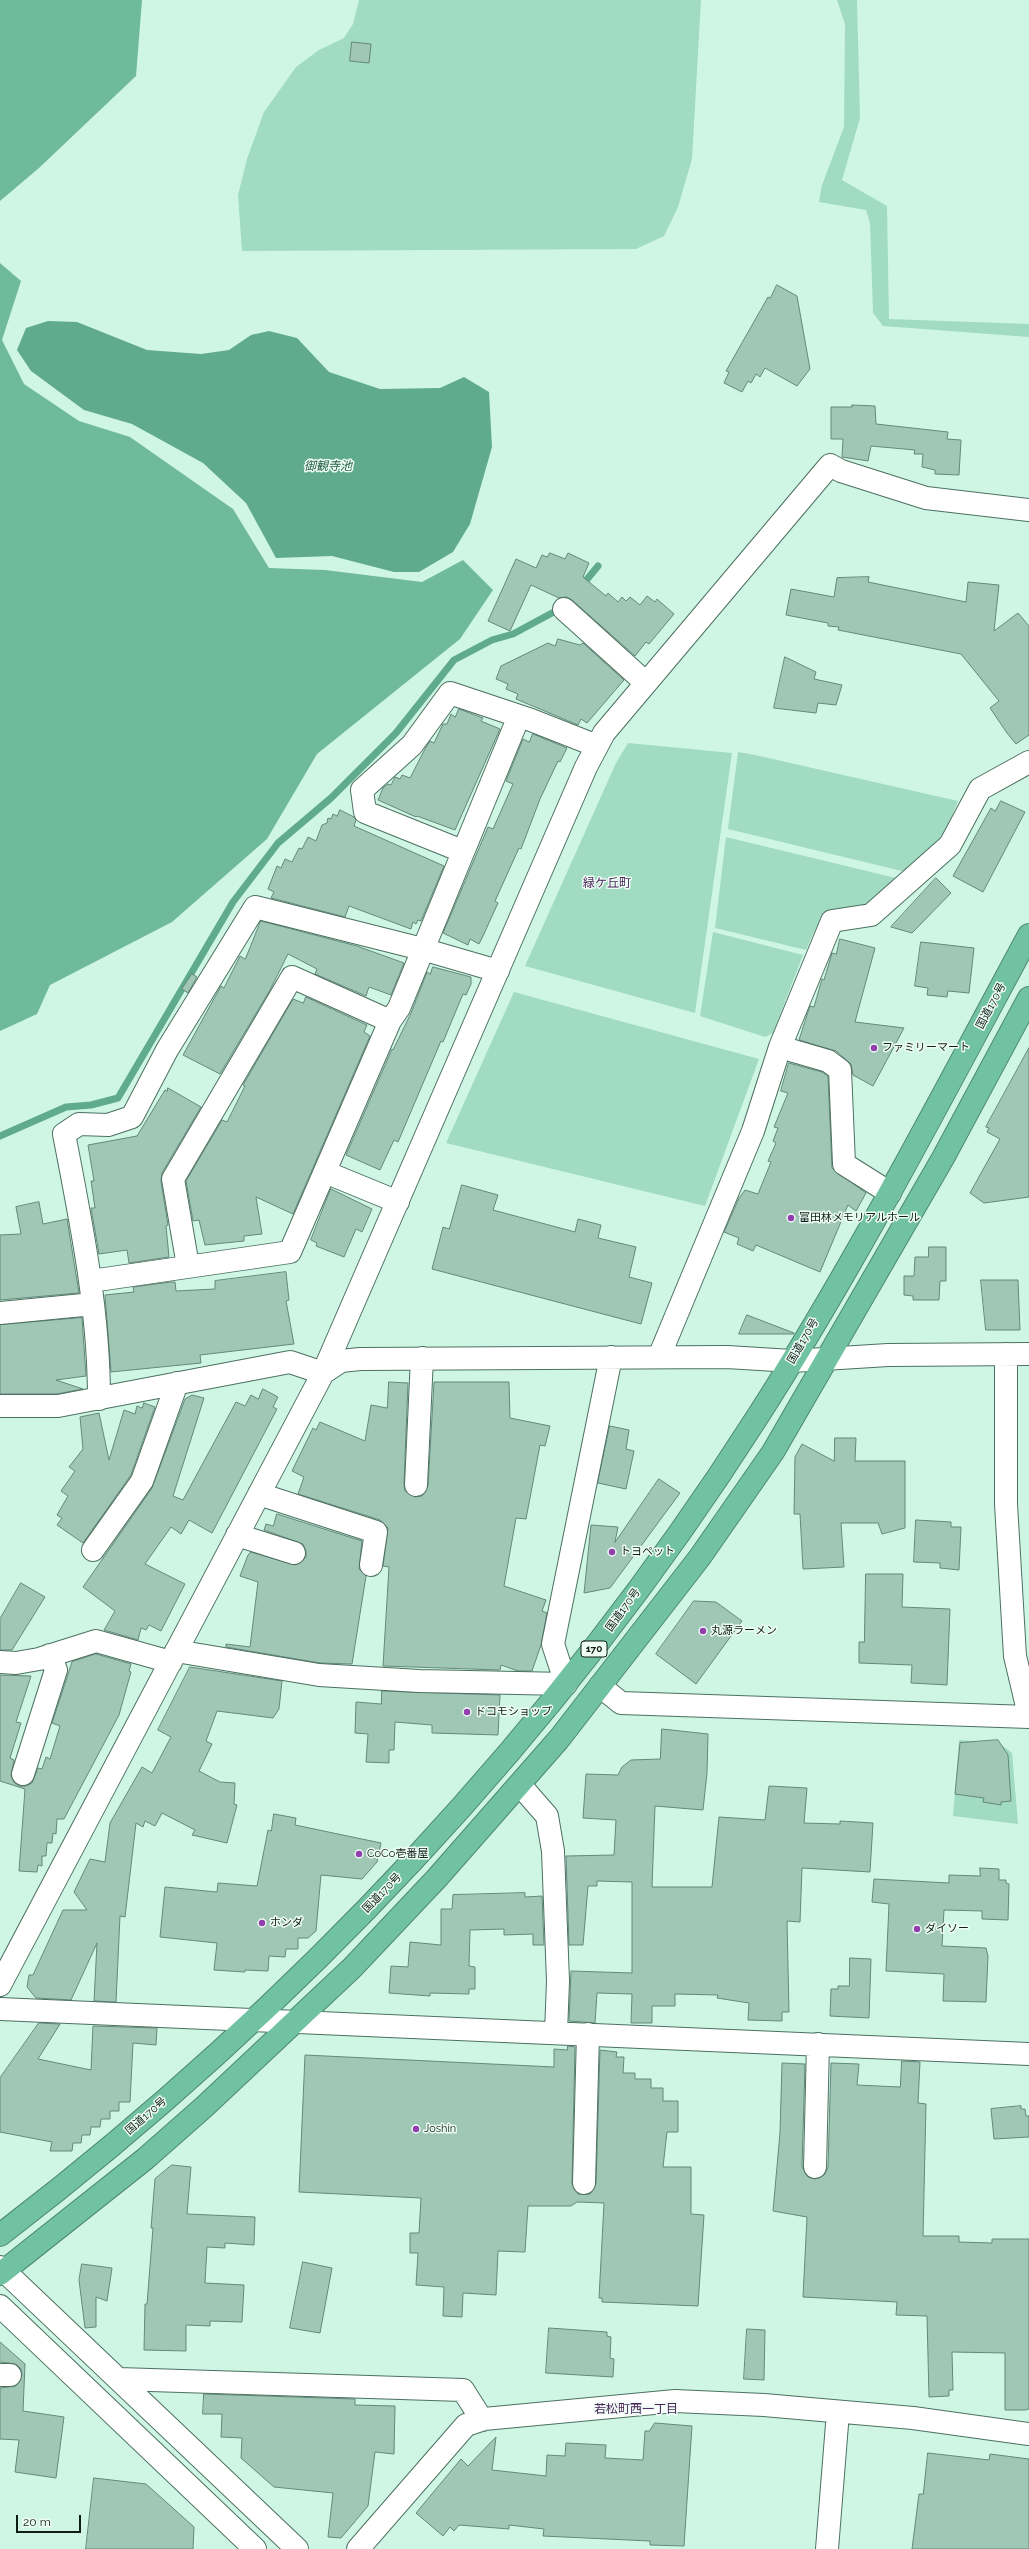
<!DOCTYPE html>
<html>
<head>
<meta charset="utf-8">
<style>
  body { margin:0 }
  #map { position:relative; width:1029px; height:2549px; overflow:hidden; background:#cff6e5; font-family:Raleway,sans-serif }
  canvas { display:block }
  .scale { position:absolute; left:16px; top:2515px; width:65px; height:18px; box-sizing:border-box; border:2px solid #0e1d17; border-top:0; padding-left:5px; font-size:12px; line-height:14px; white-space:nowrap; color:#0e1d17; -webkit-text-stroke:3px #eefdf6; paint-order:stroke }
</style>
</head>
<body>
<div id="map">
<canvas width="1029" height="2549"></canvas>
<div class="scale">20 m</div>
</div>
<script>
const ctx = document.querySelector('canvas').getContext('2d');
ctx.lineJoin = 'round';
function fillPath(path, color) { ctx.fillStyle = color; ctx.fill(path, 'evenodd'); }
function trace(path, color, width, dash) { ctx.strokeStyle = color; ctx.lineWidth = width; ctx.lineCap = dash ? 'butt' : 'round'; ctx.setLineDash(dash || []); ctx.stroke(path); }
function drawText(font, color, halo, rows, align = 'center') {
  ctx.font = font + ' Raleway,"Noto Sans JP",sans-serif'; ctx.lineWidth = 3; ctx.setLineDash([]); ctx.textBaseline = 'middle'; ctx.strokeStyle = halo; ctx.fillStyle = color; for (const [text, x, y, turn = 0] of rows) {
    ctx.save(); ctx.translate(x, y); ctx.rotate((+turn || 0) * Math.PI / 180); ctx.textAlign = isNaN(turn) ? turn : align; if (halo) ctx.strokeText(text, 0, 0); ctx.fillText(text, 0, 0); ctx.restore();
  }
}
const green = new Path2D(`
  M359 0H701L692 159 678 207 664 236 636 249 242 251 238 195 247 159 264 112 296 67 319 50 344 38 353 24Z
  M837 0H857L860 118 842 180 887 206 889 319 1029 324V337L883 326 873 313 870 223 866 210 819 202 822 185 844 127 845 24Z
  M628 743 732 753 695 1013 525 966 616 763Z
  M738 752 755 755 958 801C945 835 935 847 910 873L728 829Z
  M726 837 904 880 877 906 825 912 813 934 806 950 715 928Z
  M713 932 803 955 773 1033 765 1037 700 1016Z
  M514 992 759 1059 705 1206 446 1143Z
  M959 1740 999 1743 1012 1753 1018 1824 953 1816Z`);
const forest = new Path2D(`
  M0 0H142L136 76 39 168 0 201Z
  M0 263 21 281 2 340 24 384 79 421 130 437 233 509 269 568 325 570 422 582 463 560 493 590 460 639 317 754 267 839 172 922 50 985 37 1014 0 1031Z`);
const water = new Path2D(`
  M48 321 77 322 147 350 201 354 229 350 251 335 269 331 297 338 329 372 380 389 440 388 464 377 489 392 492 447 470 524 453 552 419 572H394L332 556 276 558 246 503 203 463 132 424 84 410 31 371 17 350 26 328Z`);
const stream = new Path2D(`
  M0 1136 66 1107 91 1105 118 1098 233 902 278 843 331 798 396 733 454 660 492 640 513 634 565 606 598 566`);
const building = new Path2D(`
  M352 42 371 44 369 63 350 61Z
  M777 285 797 296 810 369 797 386 765 368 760 377 756 374 751 383 748 381 742 392 724 383 729 372 726 371 768 297 770 298Z
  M852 405 875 406 876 424 948 432 947 439 961 440 959 475 935 474V470L922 467 923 454H914L915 450 871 446 868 461 842 457 843 439H831V407H852Z
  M550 553 565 559 568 553 589 563 583 577 606 596 608 593 618 602 622 597 626 601 630 597 640 605 647 596 655 602 657 599 674 614 649 644 646 642 635 656 572 600 566 597 559 598 531 585 510 631 488 621 516 559 536 568 542 555 547 557Z
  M869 577 868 582 966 602 968 582 999 585 994 631 1018 613 1029 626V735L1016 744 1007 733 990 708 999 701 961 654 838 630 839 627 828 626V623L786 615 791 589 834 597 837 578Z
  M558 639 580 645 583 643 624 680 587 723 581 719 578 725 516 699 518 694 506 689 508 684 496 679 501 666 548 643 555 646Z
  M785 657 816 672 814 679 842 685 836 705 818 703 816 713 774 708Z
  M459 709 483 718 481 721 500 729 455 830 417 816 416 817 378 800 383 788 388 784 391 785 395 777 400 779 402 775 410 778 426 747 430 741 434 743 443 724H447L451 714 455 717Z
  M533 734 567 748 560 762 558 761 540 799 521 849 519 848 495 901 498 903 483 936 479 944 470 939 468 945 443 933 488 827 493 829 513 784 506 781 523 739 529 742Z
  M1001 801 1025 812 983 892 953 876 991 808 995 811Z
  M340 810 354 817 356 820 354 826 444 866 421 921 418 920 416 924 413 922 411 929 349 906 345 917 271 898 274 892 268 889 277 866 281 868 285 859 292 862 299 848 302 849 308 837 316 841 322 825 327 823 328 818 331 819 333 814 337 816Z
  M936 878 951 893 912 933 891 927Z
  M261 921 357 946 404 963 391 995 369 987 366 996 315 974 317 969 288 954 270 990 220 1074 183 1055 221 986 224 988 240 956 245 959Z
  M840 939 875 948 855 1022 904 1028 873 1086 853 1075 851 1064 836 1051 799 1040 807 1015 810 1006 814 1007 822 979 824 980 832 953 836 954Z
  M921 942 974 948 969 993 948 991 947 997 927 995 928 988 915 986Z
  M433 967 471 977V984L466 995 463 994 443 1042 441 1041 398 1142 394 1140 380 1170 346 1155 392 1049 393 1050 411 1013 427 972 430 974Z
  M192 974 197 977 188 993 182 989Z
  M306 997 367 1025 364 1032 370 1036 293 1214 256 1197 262 1234 244 1236V1241L205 1245 199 1220 193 1221 186 1181 222 1120 227 1122 245 1086 243 1085 293 999 303 1003Z
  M1029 1048V1197L984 1203 970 1193 1000 1139 987 1132 989 1128 986 1127Z
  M789 1063 822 1072 828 1076 832 1168 866 1193 856 1211 848 1205 820 1272 756 1245 753 1251 737 1244 739 1238 724 1232 739 1198 745 1190 758 1194 771 1162 768 1161 776 1143 773 1141 778 1128 774 1127 788 1093 781 1091Z
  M168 1088 201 1107 162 1173 161 1181 168 1225 166 1226 169 1257 129 1263 127 1250 99 1254 91 1208H95L91 1181H94L88 1145 137 1136 165 1090 167 1091Z
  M462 1185 498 1195 493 1210 575 1232 578 1219 601 1225 598 1238 636 1247 629 1277 652 1283 641 1324 432 1269 443 1227 449 1229Z
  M331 1189 372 1209 362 1232 356 1229 344 1257 316 1246 317 1243 311 1240Z
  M39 1202 43 1224 67 1219 79 1293 0 1300V1235L21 1234 16 1207Z
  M929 1247H946V1281H940L939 1300H913V1296L904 1295V1276H914L915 1257H928Z
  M286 1272 289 1300 286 1301 294 1344 200 1355 201 1363 111 1372 105 1295 134 1292 133 1287 171 1282H175L176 1291 215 1289V1281Z
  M981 1280H1018L1020 1330H986Z
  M747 1315 794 1333V1334H739Z
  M82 1318 86 1376 56 1380 83 1389 57 1394H0V1325Z
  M389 1382 408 1383 404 1484 405 1491 415 1497 422 1496 428 1486 434 1382H509L510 1418 550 1426 545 1446 540 1445 526 1519 516 1518 504 1586 546 1600 542 1611 547 1613 541 1645 532 1671H518L501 1665 500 1670 383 1666 389 1567 383 1566 388 1528 380 1520 298 1494 304 1477 292 1471 313 1428 316 1430 320 1422 365 1441 371 1405 387 1408Z
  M263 1389 278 1397 273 1407 277 1409 212 1533 189 1520 181 1534 171 1527 145 1564 185 1584 161 1631 149 1625 146 1630 141 1628 138 1640 104 1630 115 1611 83 1587 152 1488 185 1399 192 1395 204 1398 173 1496 183 1500 236 1402 245 1406 251 1395 258 1399Z
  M144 1403 155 1407 131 1475 83 1543 57 1525 62 1518 57 1515 68 1496 61 1491 75 1471 69 1467 83 1449 80 1417 99 1413 109 1460 124 1410 135 1414 137 1406 142 1408Z
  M610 1426 629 1430 626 1449 634 1451 626 1489 598 1483Z
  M835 1438H856L855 1461H905V1528L882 1534 878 1523H841L844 1567 803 1569 800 1514H794L795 1457 802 1444 834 1461Z
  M659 1479 680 1493 610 1588 584 1593 591 1525 618 1527 615 1542Z
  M277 1514 362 1541 359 1569 366 1576 352 1664 320 1663 226 1647V1644L250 1647 258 1582 240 1576 248 1555 251 1552 296 1565 306 1557V1551L303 1544 264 1530 266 1524 273 1526Z
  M916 1520 951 1522V1527H961L959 1570 940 1568V1563L914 1562Z
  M866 1574H903L902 1607 950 1609 947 1685 911 1683 912 1665 859 1663V1642H864Z
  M21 1583 45 1597 12 1650H0V1619Z
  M694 1601 716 1602 742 1621 696 1684 656 1654Z
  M96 1654 131 1664 129 1671 131 1672 119 1715 64 1819H57L56 1834 53 1833 52 1843H47L46 1856H42V1866L38 1865 37 1872 19 1871 25 1789 0 1781V1675L31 1676 16 1722 21 1723 10 1758 14 1760 11 1776 14 1782 19 1786H26L32 1783 38 1768 42 1769 46 1757 50 1759 60 1726 52 1723 72 1662Z
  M190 1667 282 1681 279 1709 273 1718 217 1711 206 1741 212 1744 199 1771 220 1782 235 1783 234 1804 237 1805 227 1843 192 1835 195 1830 162 1813 155 1826 145 1821 143 1827 136 1823 125 1917 120 1916 116 2002 94 2001 97 1943 71 2000 36 1998 27 1987 29 1975H33L63 1910H87L74 1892 90 1859 105 1862 110 1823 142 1767 152 1773 171 1737 158 1730Z
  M382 1691 500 1695 498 1735 432 1733V1725L395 1722 394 1750H389V1763L366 1762 368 1734 355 1733 356 1702 381 1704Z
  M662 1729 708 1734 707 1773 703 1810 655 1806 652 1887H712L719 1817 765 1820 769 1786 807 1788 804 1823 840 1824V1821L873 1823 870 1872 802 1868 800 1922 787 1921 789 2012H782V2021L748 2020 749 2003 717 1998 718 1995 675 1994V2006H652V2023H631L632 1994 597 1993 595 2023 569 2021 571 1971 632 1973V1882L597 1881V1886H588L583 1945H569L566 1856 614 1855 616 1820 583 1818 586 1774 618 1775 622 1767 631 1760 660 1759Z
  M998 1740 1008 1755 1011 1801 1001 1802V1805L983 1802 984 1798 955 1794 960 1743Z
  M274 1814 296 1818 295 1825 381 1843 377 1862 362 1879 321 1875 316 1931 308 1938H298V1949H286L285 1957 269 1956 268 1971 245 1970V1972L214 1970 217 1943 160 1937 165 1887 217 1892 218 1883 257 1886 268 1830 271 1831Z
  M980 1868 999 1869V1880H1006V1883L1009 1884 1008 1920 982 1919V1911L944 1910 942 1946 986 1948 988 1956 986 2002 943 2001 944 1974 886 1971 889 1904 872 1902 874 1879 949 1883V1875L980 1876Z
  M525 1893V1897L542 1896 544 1945H533V1934L504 1935V1929L470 1930 469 1966 475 1967V1989H469V1994L430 1993V1996L389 1993 391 1966 408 1967 410 1942 441 1945V1909H452L453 1895Z
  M850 1958 871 1959 869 2018 830 2016 831 1989H838V1986H849Z
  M39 2023 60 2024 38 2059 91 2070 93 2026 157 2028 156 2045 133 2043 130 2102H119V2111H110V2119H101L100 2127H91L90 2135H82L81 2143H73L72 2151H50L52 2142 0 2132V2078Z
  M568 2046 575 2047 572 2183 578 2194H590L596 2183 600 2050 617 2052 616 2057H624L623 2073H635V2079H651V2088H663V2101H678V2132H667L663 2167H691V2214L704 2215 698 2306 602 2302V2298H599L604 2203 577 2202 571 2206H528L525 2252 498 2251 496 2295 463 2293 462 2317 443 2316 444 2287 416 2285 418 2253H410V2233H419L421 2198 299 2192 305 2055 554 2067V2049L567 2050Z
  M902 2061 920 2062 918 2103 926 2104 923 2236H959V2242L992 2243V2239H1029V2409L1025 2410H1005V2353L952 2352 953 2390H949V2396L929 2397 927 2316 896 2315 897 2302 803 2297 807 2217 773 2211 780 2133 782 2063 805 2064 802 2167 808 2177 815 2179 825 2174 828 2167 831 2063 859 2064 857 2085 900 2087Z
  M1021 2106V2109H1025L1026 2116H1029V2137L994 2139 991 2109Z
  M172 2165 191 2167 187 2214 255 2217 254 2245 225 2243V2248L207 2247 205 2283 244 2285 242 2322 210 2321V2326L186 2325V2351L144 2350 145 2304H147L153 2228H151L155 2179Z
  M303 2262 332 2268 320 2333 290 2328Z
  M82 2264 112 2268 107 2301 96 2297V2327L85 2328 79 2280Z
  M549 2328 607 2332V2336L611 2337 610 2358 614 2359 613 2377 546 2373Z
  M747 2329 765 2330 764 2380 744 2379Z
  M0 2342 25 2364 23 2411 64 2417 56 2478 15 2472 19 2440 0 2439V2388L16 2386 22 2375 21 2369 16 2364 0 2362Z
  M204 2394 355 2399V2405L395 2406 394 2454 375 2452 368 2506 341 2538 328 2537 333 2493 274 2487 241 2458 242 2438 221 2437 222 2414H203Z
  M655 2423 692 2426 684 2546 650 2545V2541L543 2536 544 2529 509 2525V2529L459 2525 454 2531 450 2527 443 2536 416 2513 461 2459 468 2466 496 2437 492 2470 546 2476 547 2455 565 2456 566 2443 606 2445 605 2458 643 2460 645 2431H649Z
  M928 2453 989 2460 990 2454 1029 2459V2549H912L919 2494H923Z
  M94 2478 146 2484 194 2527 193 2549H86Z`);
const minor = new Path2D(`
  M564 609 646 683
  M462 851 365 812 362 790 412 745 450 693 531 720 597 746
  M780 1047 828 1061 840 1070 844 1164 890 1193
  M325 1172 398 1202
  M188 1266 173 1179 292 977 390 1021
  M91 1281 290 1252 390 1021 399 1008 519 716
  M0 1313 93 1304
  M1006 1354V1504L1015 1656 1029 1715
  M659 1357 753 1131 780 1047 832 921 871 915 950 845 980 789 1029 762
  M323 1373 341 1361 360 1359 727 1357 792 1361 888 1355 1029 1354
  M99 1399C99 1309 81 1222 64 1134L79 1124 108 1125 132 1117 167 1050 255 907 422 949 498 971
  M0 1406H58L290 1362 323 1373
  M416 1485 422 1358
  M259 1494 376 1532 371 1565
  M237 1535 294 1553
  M93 1550 142 1481 177 1383
  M176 1651 319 1675 419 1681 566 1684 553 1644 611 1357
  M0 1662 16 1663 39 1659 96 1641 171 1662
  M600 1686 621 1703 1029 1717
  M23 1774 56 1670 50 1655
  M520 1785 547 1816 553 1851 558 1981 556 2033
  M0 1985 323 1373 586 767 604 733 830 465 841 471 926 498 1029 510
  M0 2009 1029 2054
  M815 2167 818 2044
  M584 2183 588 2034
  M0 2267 297 2549
  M0 2306 255 2549
  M0 2375H10
  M119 2379 463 2390 482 2420
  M358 2549 466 2425 484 2419 675 2401 764 2405 913 2418 1029 2434
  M827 2549 838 2412`);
const highway = new Path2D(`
  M0 2235C294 2010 557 1731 756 1419 856 1263 941 1098 1029 935
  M0 2274 145 2159 204 2107 352 1968 437 1878 559 1739 700 1557 773 1452 943 1158 1029 998`);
const markers = [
  [874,1048,4,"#923fad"],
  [791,1218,4,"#923fad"],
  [612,1552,4,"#923fad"],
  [703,1631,4,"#923fad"],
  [467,1712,4,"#923fad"],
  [359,1854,4,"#923fad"],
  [262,1923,4,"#923fad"],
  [917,1929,4,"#923fad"],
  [416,2129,4,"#923fad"]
];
const shields = [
  [594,1649,26]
];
const shieldNames = [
  ["170",594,1649]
];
const streetNames = [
  ["国道170号",991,1006,-62],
  ["国道170号",803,1341,-60],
  ["国道170号",623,1610,-54],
  ["国道170号",382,1893,-46],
  ["国道170号",146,2116,-41]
];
const poiNames = [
  ["ファミリーマート",882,1048],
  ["富田林メモリアルホール",799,1218],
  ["トヨペット",620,1552],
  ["丸源ラーメン",711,1631],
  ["ドコモショップ",475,1712],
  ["CoCo壱番屋",367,1854],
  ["ホンダ",270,1923],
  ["ダイソー",925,1929],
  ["Joshin",424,2129]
];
const waterNames = [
  ["御観寺池",328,466]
];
const neighbourhoodNames = [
  ["緑ケ丘町",607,883],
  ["若松町西一丁目",636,2409]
];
fillPath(green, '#a1dbc2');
fillPath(forest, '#70ba9c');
fillPath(water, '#60aa8d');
trace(stream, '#60aa8d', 7);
fillPath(building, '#a0c6b6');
trace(building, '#648879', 1);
trace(minor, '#4c7061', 24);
trace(highway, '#4e8871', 24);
trace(minor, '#fff', 22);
trace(highway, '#71c2a2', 22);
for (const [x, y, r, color] of markers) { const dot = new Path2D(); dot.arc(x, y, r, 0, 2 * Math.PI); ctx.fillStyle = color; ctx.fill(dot); trace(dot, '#eefdf6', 1.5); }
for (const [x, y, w] of shields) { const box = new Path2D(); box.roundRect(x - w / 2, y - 8, w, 16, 3); ctx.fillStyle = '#eefdf6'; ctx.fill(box); trace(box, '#0e1d17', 1); }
drawText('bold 10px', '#0e1d17', null, shieldNames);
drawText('11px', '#0e1d17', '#eefdf6', streetNames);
drawText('11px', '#0e1d17', '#eefdf6', poiNames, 'left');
drawText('italic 12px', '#245e49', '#eefdf6', waterNames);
drawText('12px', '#4b2359', '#eefdf6', neighbourhoodNames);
</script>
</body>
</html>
